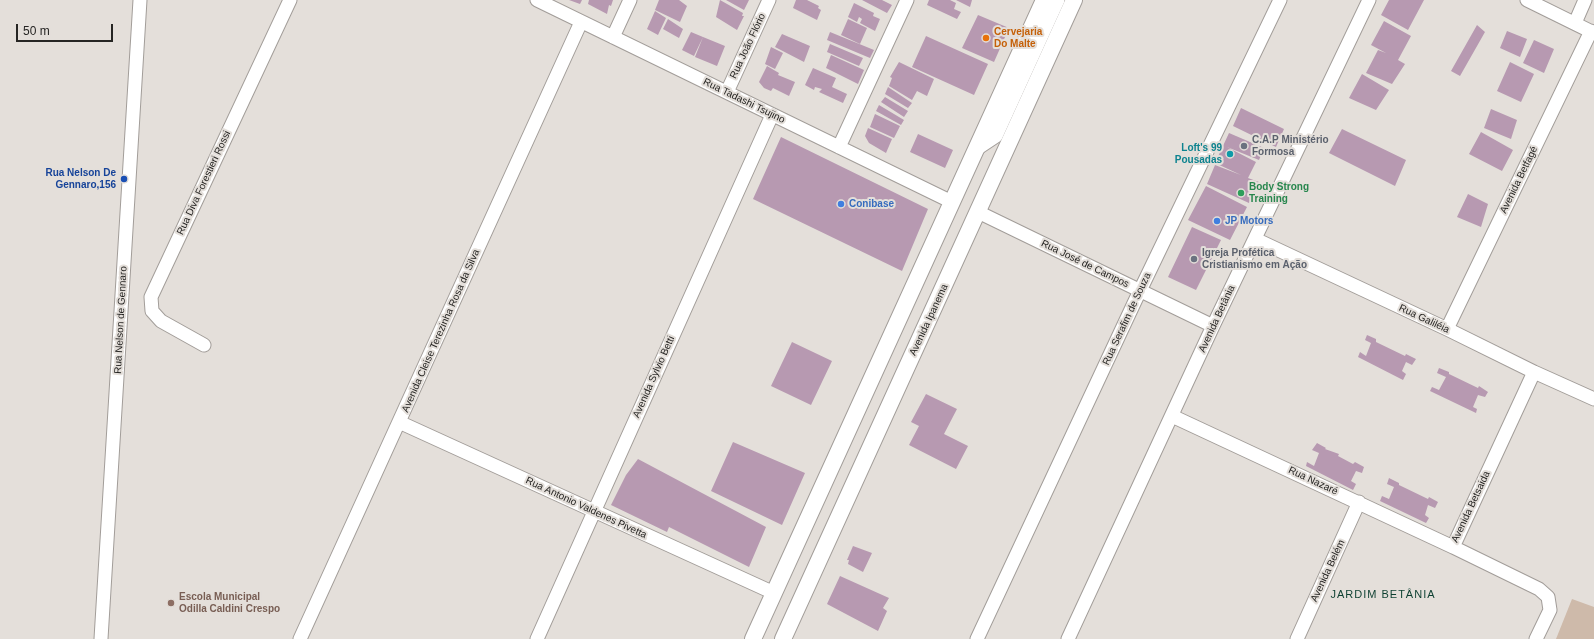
<!DOCTYPE html>
<html>
<head>
<meta charset="utf-8">
<style>
  body { margin:0 }
  #map { position:relative; width:1594px; height:639px; overflow:hidden; background:#e4dfda; font-family:Arial,sans-serif }
  canvas { display:block }
  .scale { position:absolute; left:16px; top:24px; width:97px; height:18px; box-sizing:border-box; border:2px solid #262523; border-top:0; padding-left:5px; font-size:12px; line-height:14px; white-space:nowrap; color:#262523; -webkit-text-stroke:3px #e4dfda; paint-order:stroke }
</style>
</head>
<body>
<div id="map">
<canvas width="1594" height="639"></canvas>
<div class="scale">50 m</div>
</div>
<script>
const ctx = document.querySelector('canvas').getContext('2d');
ctx.lineJoin = 'round';
function fillPath(path, color) { ctx.fillStyle = color; ctx.fill(path, 'evenodd'); }
function trace(path, color, width, dash) { ctx.strokeStyle = color; ctx.lineWidth = width; ctx.lineCap = dash ? 'butt' : 'round'; ctx.setLineDash(dash || []); ctx.stroke(path); }
function drawText(font, color, halo, rows, align = 'center') {
  ctx.font = font + ' Arial,sans-serif'; ctx.lineWidth = 4; ctx.setLineDash([]); ctx.textBaseline = 'middle'; ctx.strokeStyle = halo; ctx.fillStyle = color; for (const [text, x, y, turn = 0] of rows) {
    ctx.save(); ctx.translate(x, y); ctx.rotate((+turn || 0) * Math.PI / 180); ctx.textAlign = isNaN(turn) ? turn : align; if (halo) ctx.strokeText(text, 0, 0); ctx.fillText(text, 0, 0); ctx.restore();
  }
}
const green = new Path2D(`
  M1572 599 1594 607V639H1556Z`);
const building = new Path2D(`
  M569 0H582L580 4Z
  M589 0H613L611 6 609 5 607 14 588 4Z
  M659 0H679L687 6 680 22 655 10Z
  M720 0 743 13 742 16H744L737 30 716 17Z
  M726 0H749L744 10Z
  M796 0H807L819 6 818 8 821 10 817 20 793 8Z
  M862 0H882L892 5 887 13Z
  M929 0H950L956 3 954 9 961 12 957 19 927 5Z
  M956 0H972L970 7Z
  M1389 0H1424L1408 30 1381 15Z
  M854 3 874 13 873 16 880 19 875 31 860 23 862 19 859 17 857 22 848 17Z
  M655 11 666 18 658 35 647 29Z
  M978 15 1009 28 994 62 962 48Z
  M668 19 683 29 679 38 663 29Z
  M848 19 867 28 860 44 841 35Z
  M1384 21 1411 36 1398 60 1405 64 1392 84 1366 73 1378 50 1386 53 1371 45Z
  M1477 25 1485 32 1460 76 1451 71Z
  M1507 31 1527 39 1520 57 1500 48Z
  M691 32 703 37 694 56 682 50Z
  M830 32 874 50 870 58 827 40Z
  M782 34 810 46 804 62 775 47Z
  M926 36 988 64 974 95 912 67Z
  M703 37 725 46 717 66 695 57Z
  M1534 40 1554 49 1544 73 1523 63Z
  M830 44 863 58 859 66 827 52Z
  M771 47 783 53 775 69 765 64Z
  M831 55 864 70 858 84 826 68Z
  M899 62 934 79 927 96 917 91 912 100 889 86 892 78 890 77Z
  M1510 62 1534 74 1521 102 1497 91Z
  M767 66 779 73 778 75 795 82 789 96 773 88 771 91 764 88 759 82Z
  M813 68 836 78 832 87 847 94 843 103 819 92 822 89 815 87 814 90 805 85Z
  M1362 74 1389 90 1376 110 1349 98Z
  M888 87 912 103 908 108 885 94Z
  M885 97 908 111 904 117 881 102Z
  M879 105 904 120 901 125 876 111Z
  M1241 108 1284 129 1276 147 1233 126Z
  M1491 109 1517 120 1511 139 1484 128Z
  M875 114 900 126 894 138 870 127Z
  M868 128 892 139 886 153 869 143 865 136Z
  M1342 129 1406 160 1395 186 1329 153Z
  M1481 132 1513 150 1502 171 1469 154Z
  M1229 133 1264 148 1259 160 1227 147 1256 162 1248 178 1259 182 1249 203 1207 184 1215 165 1241 175 1215 163Z
  M918 134 953 150 945 168 910 152Z
  M781 137 928 209 902 271 753 199Z
  M1206 186 1247 207 1230 240 1188 220Z
  M1468 194 1488 204 1481 227 1457 217Z
  M1192 227 1221 240 1196 290 1168 277Z
  M1367 335 1376 339V342L1405 356 1406 354 1416 359 1412 365 1406 362 1402 371 1406 374 1403 380 1358 357 1360 352 1366 356 1371 343 1365 340Z
  M792 342 832 361 811 405 771 386Z
  M1439 368 1449 372V374L1478 388 1479 386 1488 392 1485 397 1478 395 1473 407 1477 409 1476 413 1430 391 1432 387 1439 390 1446 377 1437 373Z
  M926 394 957 409 944 434 968 446 956 469 909 445 919 426 911 422Z
  M733 442 805 473 782 525 711 491Z
  M1317 443 1326 448 1325 449 1339 454 1338 456 1353 464 1355 462 1364 467 1362 473 1356 471 1351 481 1356 484 1353 490 1306 466 1307 462 1314 466 1319 453 1312 450Z
  M638 459 766 527 749 567 669 527 667 532 611 505 626 475Z
  M1389 478 1399 483V485L1428 499 1429 497 1438 502 1435 508 1428 505 1425 515 1429 518 1426 523 1380 501 1382 496 1389 499 1394 487 1387 484Z
  M853 546 872 553 863 572 848 564 849 560H847Z
  M840 576 889 598 883 608 887 611 878 631 827 604Z`);
const minor = new Path2D(`
  M537 0 952 202
  M1527 0 1594 33
  M1575 23 1585 0
  M613 37 630 0
  M727 92 769 0
  M839 147 907 0
  M975 150 996 136 1058 0
  M978 212 1213 326
  M1255 239 1447 329 1534 372 1594 399
  M1447 329 1591 31
  M204 345 161 321 152 311 151 297 290 0
  M1534 372 1453 547 1539 589 1548 597 1550 610 1536 639
  M1172 416 1453 547
  M399 422 774 593
  M101 639 140 0
  M300 639 581 22
  M537 639 772 115
  M977 639 1136 299 1280 0
  M1068 639 1213 326 1369 0
  M1297 639 1359 502`);
const major = new Path2D(`
  M753 639 1044 0
  M783 639 1074 0`);
const markers = [
  [986,38,4,"#e8710a"],
  [1244,146,4,"#6b7280"],
  [1230,154,4,"#0f9aa8"],
  [124,179,4,"#1a4fb4"],
  [1241,193,4,"#2e9e5b"],
  [841,204,4,"#3f7fe0"],
  [1217,221,4,"#3f7fe0"],
  [1194,259,4,"#6b7280"],
  [171,603,4,"#8d6e63"]
];
const foodNames = [
  ["Cervejaria",994,32],
  ["Do Malte",994,44]
];
const streetNames = [
  ["Rua João Flório",748,46,-65],
  ["Rua Tadashi Tsujino",744,101,26],
  ["Avenida Betfagé",1519,180,-64],
  ["Rua Diva Forestieri Rossi",204,183,-65],
  ["Rua José de Campos",1085,264,26],
  ["Rua Serafim de Souza",1127,319,-65],
  ["Avenida Betânia",1217,319,-65],
  ["Rua Galiléia",1424,319,25],
  ["Rua Nelson de Gennaro",121,320,-87],
  ["Avenida Ipanema",929,320,-65],
  ["Avenida Cleise Terezinha Rosa da Silva",441,331,-66],
  ["Avenida Sylvio Betti",654,377,-66],
  ["Rua Nazaré",1313,481,25],
  ["Avenida Betsaida",1471,507,-65],
  ["Rua Antonio Valdenes Pivetta",586,508,25],
  ["Avenida Belém",1328,571,-65]
];
const worshipNames = [
  ["C.A.P Ministério",1252,140],
  ["Formosa",1252,152],
  ["Igreja Profética",1202,253],
  ["Cristianismo em Ação",1202,265]
];
const cultureNames = [
  ["Loft's 99",1222,148],
  ["Pousadas",1222,160]
];
const transitNames = [
  ["Rua Nelson De",116,173],
  ["Gennaro,156",116,185]
];
const leisureNames = [
  ["Body Strong",1249,187],
  ["Training",1249,199]
];
const shopNames = [
  ["Conibase",849,204],
  ["JP Motors",1225,221]
];
const educationNames = [
  ["Escola Municipal",179,597],
  ["Odilla Caldini Crespo",179,609]
];
const neighbourhoodNames = [
  ["JARDIM BETÂNIA",1383,595]
];
fillPath(green, '#cebaaa');
fillPath(building, '#b799b1');
trace(minor, '#a29d99', 15);
trace(major, '#a29d99', 18);
trace(minor, '#fff', 13);
trace(major, '#fff', 16);
for (const [x, y, r, color] of markers) { const dot = new Path2D(); dot.arc(x, y, r, 0, 2 * Math.PI); ctx.fillStyle = color; ctx.fill(dot); trace(dot, '#e4dfda', 1.5); }
drawText('bold 10px', '#c56008', '#e4dfda', foodNames, 'left');
drawText('10px', '#262523', '#e4dfda', streetNames);
drawText('bold 10px', '#5b616d', '#e4dfda', worshipNames, 'left');
drawText('bold 10px', '#0d838f', '#e4dfda', cultureNames, 'right');
drawText('bold 10px', '#164399', '#e4dfda', transitNames, 'right');
drawText('bold 10px', '#27864d', '#e4dfda', leisureNames, 'left');
drawText('bold 10px', '#366cbe', '#e4dfda', shopNames, 'left');
drawText('bold 10px', '#785e54', '#e4dfda', educationNames, 'left');
ctx.letterSpacing = '1px';
drawText('11px', '#0c3f30', '#e4dfda', neighbourhoodNames);
ctx.letterSpacing = '0px';
</script>
</body>
</html>
